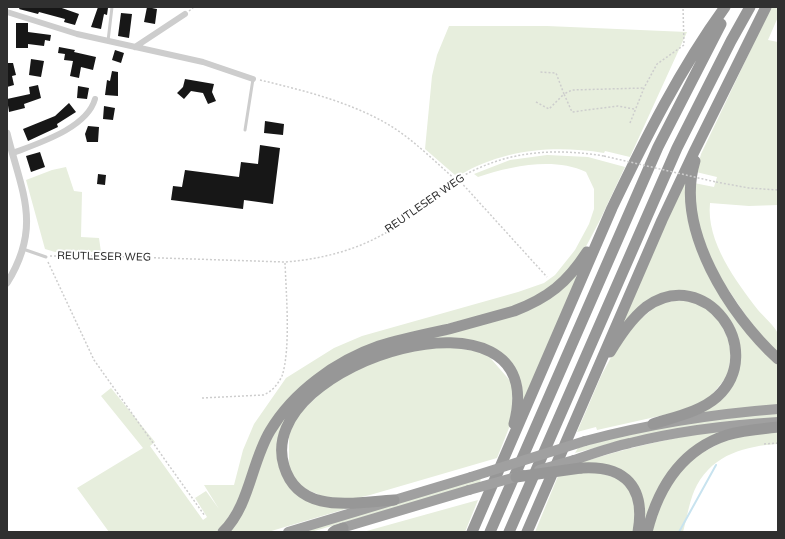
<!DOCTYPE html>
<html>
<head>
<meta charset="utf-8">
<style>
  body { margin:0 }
  #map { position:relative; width:785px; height:539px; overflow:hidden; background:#fff; font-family:"Varela Round",sans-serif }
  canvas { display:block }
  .frame { position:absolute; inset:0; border:8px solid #303030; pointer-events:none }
</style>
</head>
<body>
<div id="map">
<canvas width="785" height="539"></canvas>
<div class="frame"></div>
</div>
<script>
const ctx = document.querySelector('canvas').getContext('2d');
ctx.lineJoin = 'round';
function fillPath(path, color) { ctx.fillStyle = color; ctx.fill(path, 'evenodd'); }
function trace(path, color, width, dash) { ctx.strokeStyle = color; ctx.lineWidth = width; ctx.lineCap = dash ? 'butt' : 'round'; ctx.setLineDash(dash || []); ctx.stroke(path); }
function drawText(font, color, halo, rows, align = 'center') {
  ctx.font = font + ' "Varela Round",sans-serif'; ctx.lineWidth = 4; ctx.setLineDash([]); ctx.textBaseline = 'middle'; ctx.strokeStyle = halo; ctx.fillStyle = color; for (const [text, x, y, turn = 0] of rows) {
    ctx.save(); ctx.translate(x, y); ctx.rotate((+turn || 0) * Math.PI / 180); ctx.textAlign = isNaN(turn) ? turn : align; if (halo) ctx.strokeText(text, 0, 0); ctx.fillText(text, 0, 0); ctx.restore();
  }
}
const green = new Path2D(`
  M771 7H778V17L768 40 778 42V205L749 206 710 203C706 242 736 281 758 310 763 316 776 327 778 334 780 339 778 349 778 355 745 321 712 275 699 229 695 215 696 197 694 183L714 187 717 177 696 172 701 154Z
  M449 26H547L687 32 630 157 605 151 604 153C554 145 504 149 460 175H455L425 149 432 76 437 55Z
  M547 155 588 157 625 167 599 222 582 254 549 291 511 308 415 332 285 405 241 496 223 526 216 532H109L77 488 143 448 101 396 111 388 155 442 150 446 203 520 207 517 195 498 206 491 219 509 204 485H234L243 450 254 424 286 378 334 348 362 336 518 292 544 283 555 275 575 250 589 224 594 209V189L586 172C554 157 511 166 478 177L474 174 510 160Z
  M66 167 74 191 82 192 81 237 99 238 101 252H55L45 249 26 180 52 170Z
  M685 181H688L698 245 778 363V405L702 413 732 380 728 319 676 294 625 325 622 322Z
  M581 266 524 406C519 401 520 396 519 389 515 371 508 357 491 348 463 333 414 339 384 349 373 353 361 363 350 369 321 387 283 403 279 442 277 461 288 475 297 492L359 505 268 532H227L269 439 297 401 378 350 506 317Z
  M688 299 714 311 732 346 728 375 707 401 673 413 597 430 596 427 577 432 601 376 615 350 632 326 660 303Z
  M438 346 485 352 513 384 511 423 497 458 370 495 357 498 331 500 301 487 289 471V428L295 418 330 384 383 357Z
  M778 413V418L614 443 575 453 578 448 613 438 701 420Z
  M746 428 693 447 644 532 633 483 573 465C633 446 684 434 746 428Z
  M778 431V444C746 446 714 454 697 485 690 497 687 518 683 532H650L666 488 692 458 728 439Z
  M575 470 616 475 635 497V532H535L558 476Z
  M481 478 480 483 311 532H299Z
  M478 500 465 532H363Z`);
const stream = new Path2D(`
  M679 532 716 465`);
const building = new Path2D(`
  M20 7H59L79 14 75 25 64 22 65 19 39 12 38 14 19 9Z
  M98 7 108 8 107 15 104 14 101 29 91 27Z
  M147 7 157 9 155 24 144 22Z
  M121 13 132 14 129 38 118 36Z
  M16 23H28V32L51 35 50 41 45 40 44 46 28 44V48H16Z
  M59 47 75 50 74 52 96 57 93 70 81 67 79 78 70 76 73 61 64 60 65 54 58 53Z
  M115 50 124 53 121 63 112 60Z
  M31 59 44 61 41 77 29 75Z
  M7 63H13L16 75 12 76 14 85 7 87Z
  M112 71 118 72V96L105 95 107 80 110 81Z
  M185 79 214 84 212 92 216 101 208 104 203 93 191 91 184 99 177 93 183 87Z
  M38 85 41 98 24 104 25 108 9 112 7 99 30 94 29 87Z
  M78 86 89 88 87 99 77 98Z
  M69 103 76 112 57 124 58 127 28 141 23 129 55 116Z
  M104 106 115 108 113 120 103 119Z
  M265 121 284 124 283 135 264 133Z
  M88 126 99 127 98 142H87L85 134Z
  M260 145 280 148 273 204 244 200 243 209 171 200 173 186 182 187 185 170 239 177 241 162 258 164Z
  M40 152 45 167 31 172 26 156Z
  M98 174 106 175 105 185 97 184Z`);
const path = new Path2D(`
  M189 11 194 7
  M260 80C302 90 346 101 384 122 411 137 433 160 456 180
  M536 102 549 109 564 94 556 73 540 72
  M634 109 618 106 572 112 564 94 572 90 644 88
  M630 123 644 88 657 64 684 45 683 7
  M458 179 547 277
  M716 182 749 188 778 190
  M50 256H100L285 262C326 259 369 247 402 222 427 203 450 180 479 168 519 150 561 149 604 156
  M48 262 94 360 205 516
  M202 398 263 395C272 392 278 384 282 376 291 349 286 292 285 262
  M764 444 778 443`);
const service = new Path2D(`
  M108 41 112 7
  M245 130 253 79
  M23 249 46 257
  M7 531V532`);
const minor = new Path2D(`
  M7 12 77 34 203 62 253 79
  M135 47 185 14
  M13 153C39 143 87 128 95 99`);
const tertiary = new Path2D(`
  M7 133C21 191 43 225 7 283`);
const trunk = new Path2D(`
  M585 441C649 424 712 414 778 409
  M574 460C592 454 611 447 630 443 678 431 728 425 778 422
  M335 530 469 490
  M288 532 471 477`);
const motorway = new Path2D(`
  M695 161C674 229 730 315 778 359
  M610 352C620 336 631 319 646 307 705 264 768 350 717 397 700 412 674 417 653 424
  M581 468C625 465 646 487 638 532
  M394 500C355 502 299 516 284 466 252 361 554 272 514 424
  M223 532C250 505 251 463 270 431 293 392 336 361 379 346 401 339 426 334 449 329 471 323 492 317 514 311 548 298 567 283 587 252
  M333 532 343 528
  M472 532 612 208C645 139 680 69 725 7
  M490 532 658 147 721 24
  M509 532 677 148 731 41 750 7
  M527 532 662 220 694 152 766 7
  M647 532C658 488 681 450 727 435 743 430 761 429 778 427`);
const pathBridge = new Path2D(`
  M604 156 716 182`);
const trunkBridge = new Path2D(`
  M539 470 574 460
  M471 477 585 441
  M469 490 523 475`);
const motorwayBridge = new Path2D(`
  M516 477 581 468`);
const streetNames = [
  ["REUTLESER WEG",425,204,-35],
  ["REUTLESER WEG",104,257,1]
];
fillPath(green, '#e7eedd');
trace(stream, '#c8e3ef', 2);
fillPath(building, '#171717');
trace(path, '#cdcdcd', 1.5, [2, 2]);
trace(service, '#cdcdcd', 3);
trace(minor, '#cdcdcd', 6);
trace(tertiary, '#cdcdcd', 7);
trace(trunk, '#a0a0a0', 10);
trace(motorway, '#979797', 11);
trace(pathBridge, '#cdcdcd', 1.5, [2, 2]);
trace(trunkBridge, '#a0a0a0', 10);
trace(motorwayBridge, '#979797', 11);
drawText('11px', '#303030', '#fff', streetNames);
</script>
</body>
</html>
